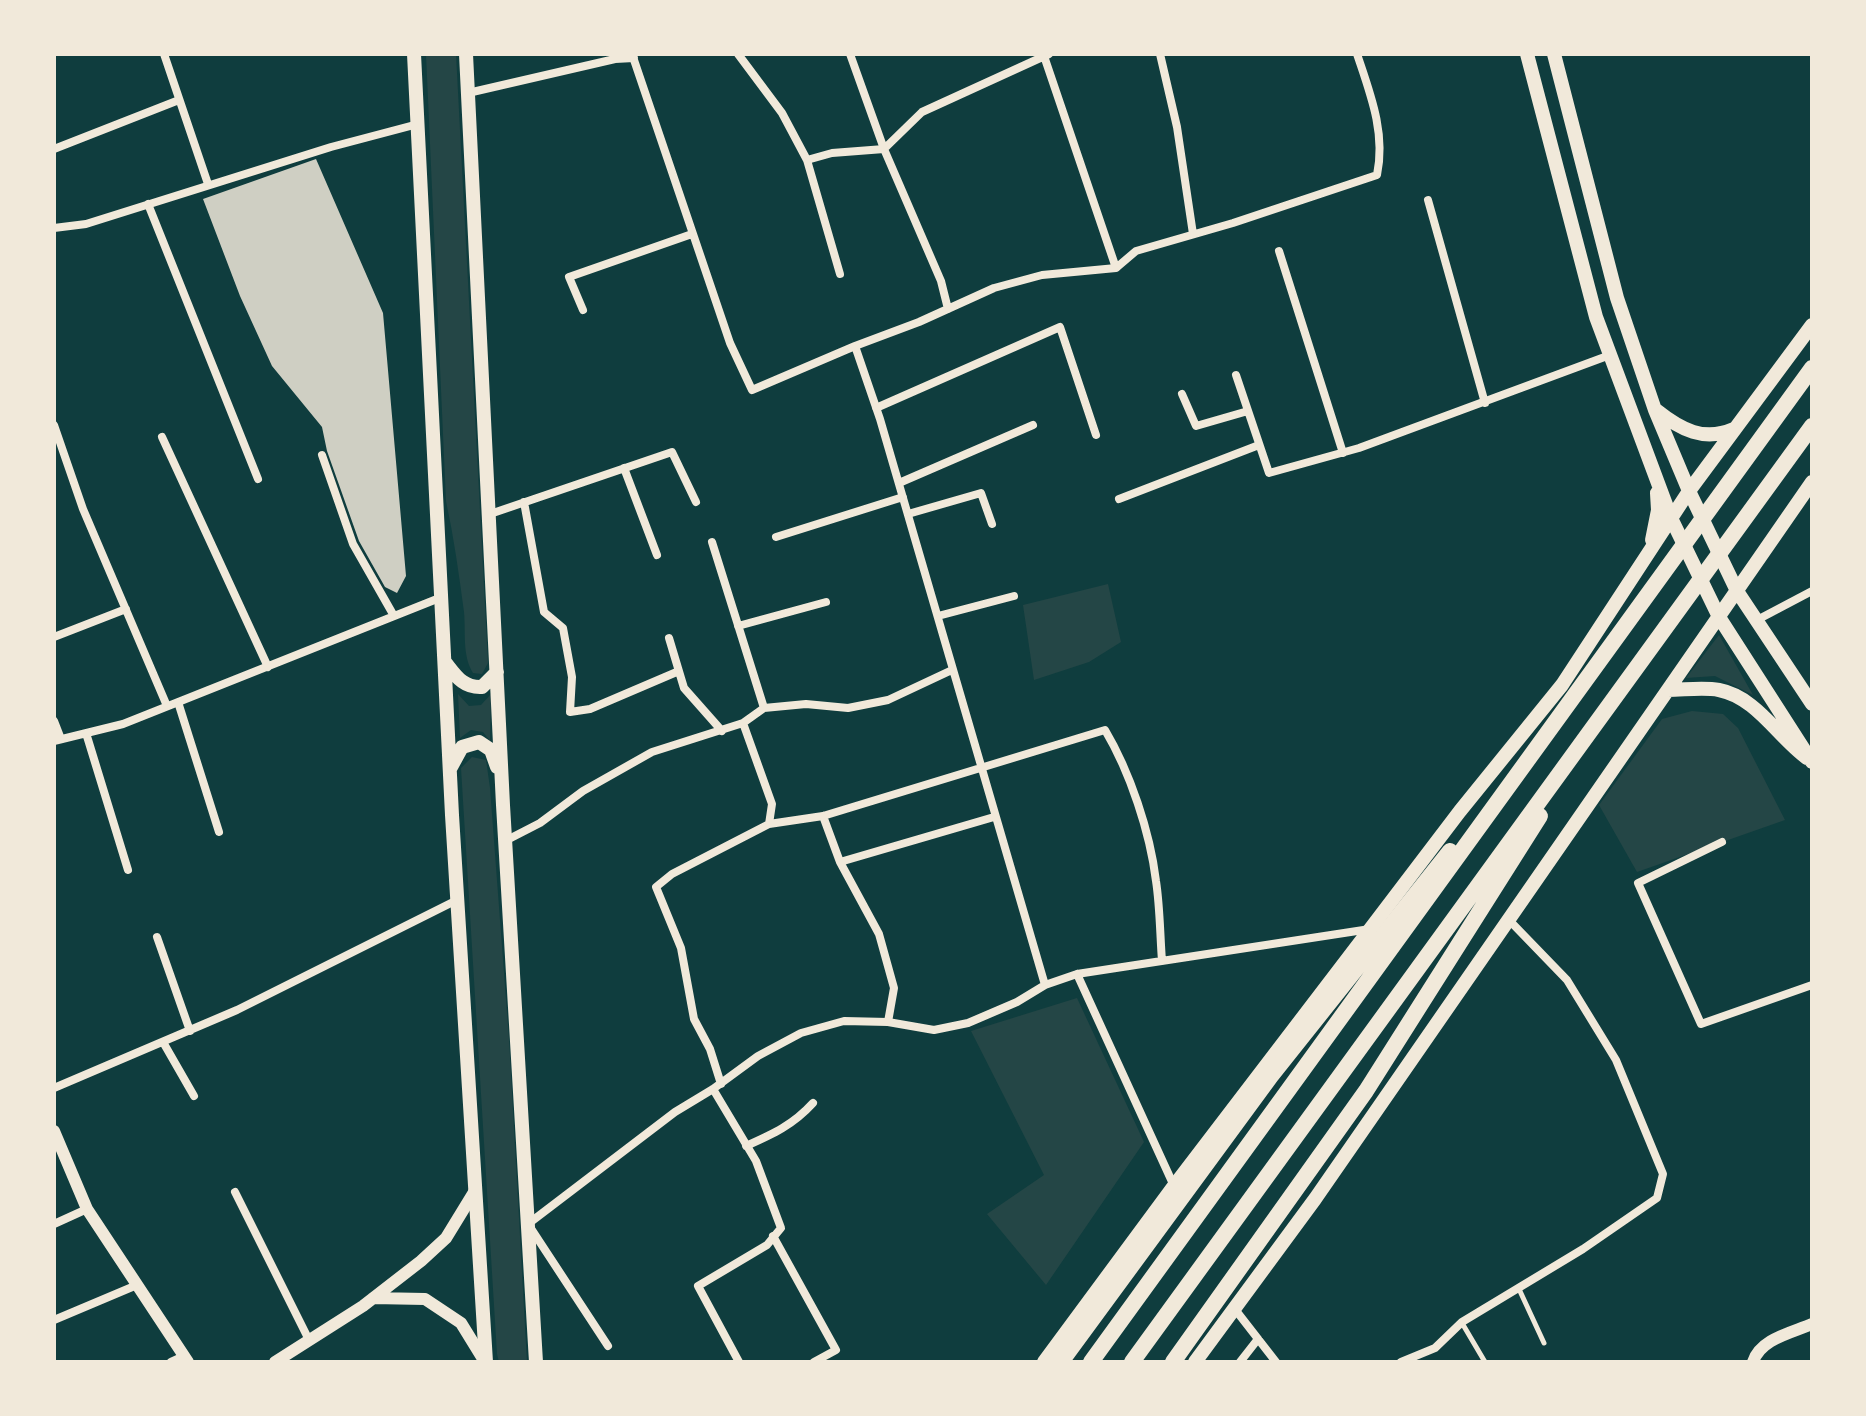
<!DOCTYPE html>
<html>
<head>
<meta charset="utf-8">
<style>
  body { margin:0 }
  #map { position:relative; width:1866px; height:1416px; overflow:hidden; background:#0f3d3e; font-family:"Titillium Web",sans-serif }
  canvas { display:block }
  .frame { position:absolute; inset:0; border:56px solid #f1e9da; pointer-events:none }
</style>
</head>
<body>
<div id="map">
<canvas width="1866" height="1416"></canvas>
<div class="frame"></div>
</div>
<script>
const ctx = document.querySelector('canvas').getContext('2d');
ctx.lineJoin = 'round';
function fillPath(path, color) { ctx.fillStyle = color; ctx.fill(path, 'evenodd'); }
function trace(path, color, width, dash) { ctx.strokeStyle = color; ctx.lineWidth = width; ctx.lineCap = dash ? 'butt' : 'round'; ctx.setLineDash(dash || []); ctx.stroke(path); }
const green = new Path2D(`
  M426 54H456L488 663 482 674 473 673C462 655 466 633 464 612 459 575 454 538 446 501Z
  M1108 584 1121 642 1089 662 1034 680 1023 605Z
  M1719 635 1753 695 1715 676 1686 678Z
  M458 694 469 706 481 705 491 694 490 741 483 732 471 730 460 738Z
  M1692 711 1723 714 1738 728 1785 820 1637 872 1599 805 1662 719Z
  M472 757 486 760 490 788 509 1039 527 1362H499L497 1354 461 768Z
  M1077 998 1144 1142 1046 1285 987 1214 1044 1175 971 1031Z`);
const building = new Path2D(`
  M316 159 383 313 406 576 397 593 385 587 359 541 327 451 322 427 272 366 240 296 203 199Z`);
const service = new Path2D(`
  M1519 1289 1544 1343
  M1462 1323 1485 1362`);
const minor = new Path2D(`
  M164 54 208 184
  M632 54 730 343 752 390 855 346 919 322 994 288 1042 275 1116 268 1136 251 1233 223 1377 175C1386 133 1370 93 1357 54
  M738 54 782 113 807 160 840 274
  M850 54 884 149 941 281 948 309
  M1160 54 1177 127 1193 234
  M1044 56 1116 268
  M468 93 615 59 634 58
  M54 149 179 100
  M807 160 832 153 884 149 922 112 1049 54
  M1428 200 1485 403
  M148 204 258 479
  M54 228 86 224 331 147 418 124
  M1279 251 1343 453
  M583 310 569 277 692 234
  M855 346 880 419 1045 985
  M1236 375 1269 473 1359 448 1610 355
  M1182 394 1196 426 1248 411
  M876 408 1060 327 1096 435
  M54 425 83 509 167 706
  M162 437 268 667
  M322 455 353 544 394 616
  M624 468 657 555
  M899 483 1033 425
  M1119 499 1259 445
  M524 502 544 612 563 628 572 677 570 712 590 709 679 671
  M490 514 672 452 696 502
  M908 514 981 493 992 524
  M776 537 903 497
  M712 542 764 708
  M938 616 1014 596
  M1757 620 1812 591
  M738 626 826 602
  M54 637 126 609
  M669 638 684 688 722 731
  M178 702 219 832
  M54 721 61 739
  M86 733 128 870
  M54 741 123 724 442 597
  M823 816 840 862 879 934 894 988 888 1022
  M769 824 823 816 1105 730C1130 772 1150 832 1156 881 1160 907 1160 935 1162 961
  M505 841 540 823 583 791 652 752 743 723 764 708 806 704 848 708 888 700 952 670
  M1722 842 1638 883 1701 1024 1812 985
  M840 862 994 817
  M157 937 190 1031
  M1077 974 1174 1186
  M163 1042 194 1096
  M721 1084 710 1049 694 1019 681 948 656 887 672 874 769 824 772 804 743 723
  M54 1088 237 1010 457 900
  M713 1089 756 1161 781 1228 767 1245 698 1286 739 1362
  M746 1146C773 1134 793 1125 813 1103
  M235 1192 309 1340
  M54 1224 87 1209
  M773 1236 836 1350 814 1362
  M1234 1308 1276 1362
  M54 1320 137 1285
  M608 1346 528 1224 675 1112 713 1089 758 1056 801 1033 844 1021 888 1022 934 1030 968 1023 1017 1002 1045 985 1077 974 1370 929
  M171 1362 184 1356
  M1240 1362 1258 1339
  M1401 1362 1435 1348 1462 1322 1583 1249 1657 1198 1663 1174 1616 1060 1567 980 1509 920`);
const tertiary = new Path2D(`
  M54 1131 87 1209 188 1362
  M373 1298 425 1299 461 1323 485 1362
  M275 1362 363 1306 421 1261 446 1238 476 1189
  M1753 1362C1760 1339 1791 1333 1812 1324`);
const secondary = new Path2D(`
  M414 54 452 815 486 1362
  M466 54 503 805 536 1362
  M1527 54 1596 317 1671 518 1719 617 1812 762
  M1554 54 1617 298 1655 410 1689 491 1737 591 1812 704
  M1656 410C1681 430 1704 442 1734 429
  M1652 540 1658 510 1657 493
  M445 662C456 676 463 688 482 687L497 672
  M1668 690C1684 690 1703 687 1719 690 1756 697 1778 737 1807 758
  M450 769 462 747 479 742 491 750 497 767
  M1044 1362 1174 1186 1371 928 1460 811 1562 685 1689 491 1812 325
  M1195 1362 1315 1199 1812 482`);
const trunk = new Path2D(`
  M1061 1362 1271 1076 1450 851
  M1091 1362 1812 368
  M1132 1362 1812 426
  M1173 1362 1366 1091 1540 816`);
fillPath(green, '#244646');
fillPath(building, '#cfcfc3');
trace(service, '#f1e9da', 5);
trace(minor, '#f1e9da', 8);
trace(tertiary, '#f1e9da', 12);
trace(secondary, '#f1e9da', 14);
trace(trunk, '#f1e9da', 16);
</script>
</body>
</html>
